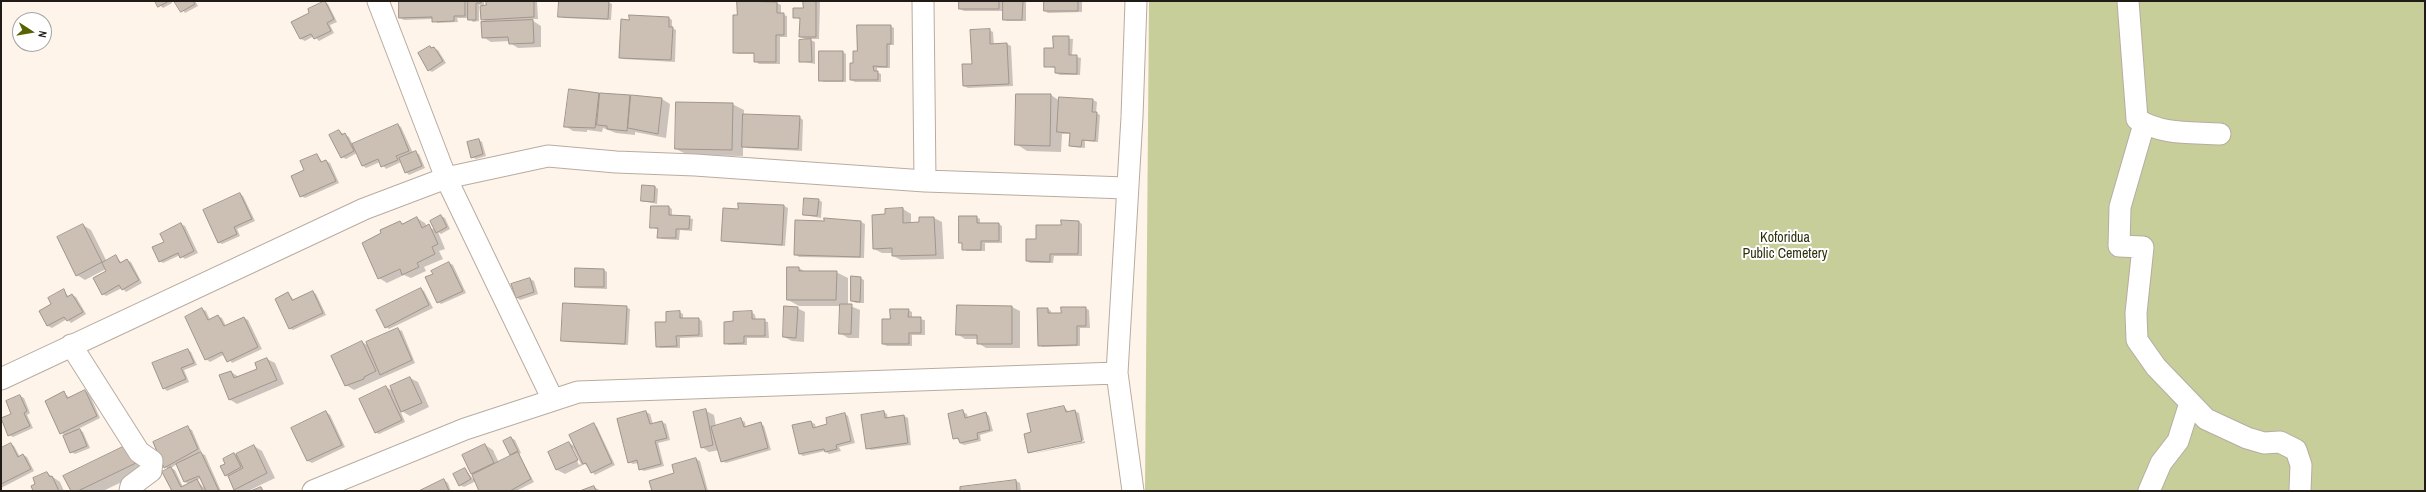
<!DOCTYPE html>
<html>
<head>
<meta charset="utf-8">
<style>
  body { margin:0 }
  #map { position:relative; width:2426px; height:492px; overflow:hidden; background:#fef4ea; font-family:"Archivo Narrow",sans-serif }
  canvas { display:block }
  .frame { position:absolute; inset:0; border:2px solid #201b17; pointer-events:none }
  .north { position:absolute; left:12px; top:12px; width:40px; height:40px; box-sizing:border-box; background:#fff; border:1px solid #a6a4a2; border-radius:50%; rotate:102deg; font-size:11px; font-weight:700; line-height:16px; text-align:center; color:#201b17 }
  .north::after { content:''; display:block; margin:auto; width:14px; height:18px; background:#576202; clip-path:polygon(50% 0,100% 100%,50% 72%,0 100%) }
</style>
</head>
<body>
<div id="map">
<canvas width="2426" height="492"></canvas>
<div class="frame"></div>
<div class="north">N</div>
</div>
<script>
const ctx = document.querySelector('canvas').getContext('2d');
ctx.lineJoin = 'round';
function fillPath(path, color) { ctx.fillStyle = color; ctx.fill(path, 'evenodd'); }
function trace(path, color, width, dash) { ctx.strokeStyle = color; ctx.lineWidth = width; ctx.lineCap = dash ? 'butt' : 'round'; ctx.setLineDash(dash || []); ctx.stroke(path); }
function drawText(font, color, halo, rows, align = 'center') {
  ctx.font = font + ' "Archivo Narrow",sans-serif'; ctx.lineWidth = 4; ctx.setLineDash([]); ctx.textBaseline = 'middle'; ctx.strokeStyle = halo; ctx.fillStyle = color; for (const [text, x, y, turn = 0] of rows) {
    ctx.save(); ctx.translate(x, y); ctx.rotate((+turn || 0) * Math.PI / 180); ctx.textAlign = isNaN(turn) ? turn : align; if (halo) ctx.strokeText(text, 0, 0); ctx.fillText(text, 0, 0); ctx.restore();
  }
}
const green = new Path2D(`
  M1149 1H2425V491H1145Z`);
const shadow = new Path2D(`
  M156 1H171L172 3 163 8Z
  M176 1H195L198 6 185 13Z
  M400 1H484V6H487V1H537L538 19H530L541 26V47L518 48 510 43V41L491 42 483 37 488 23 482 19 481 5H479V21L473 22 469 18H457L458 22 437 23 433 19 404 20 400 18Z
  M560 1 608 2 612 4 611 20 563 18 559 16Z
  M804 1H820L819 39H809L815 42V64L800 61 807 40 800 37V19L794 17 804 9Z
  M960 1H1026V21H1007L1004 19V11H964L960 9Z
  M1045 1H1082V12L1048 13 1045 11Z
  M325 2 328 4 337 22 330 25 334 33 319 41 314 36 305 41 301 39 293 22 311 13Z
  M738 2 777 3 781 5V14L787 16V37H780V64H759L755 61V54H738L734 52Z
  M669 18 672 20V28L676 30 675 62 623 59 620 57Z
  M890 26 894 28V45H890V68H877V72L881 74V82H855L851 80 858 52Z
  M989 30 993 32 994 45 1007 44 1011 46 1013 86 968 88 964 86Z
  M1054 37 1073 39 1072 56 1081 58 1080 75H1060L1056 73V68L1045 66 1054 49Z
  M430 47 438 50 446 63 432 72 429 70Z
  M843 52 846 54V82H824L820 80Z
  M599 94 662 99 670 104 666 138 635 132V135L616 133 603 128 602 132 587 130V132L573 131 565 126Z
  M1051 95 1060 101V98L1093 100 1097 102 1096 113 1100 115 1098 142 1085 141V148L1074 147 1070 145V134H1062L1061 152 1027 151 1016 144Z
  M732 104 744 110V115L799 117 803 120 802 151 747 148 743 146V156L688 155 676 149Z
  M398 125 401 127 413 153 419 154 425 168 409 175 406 172 401 162 386 169 380 162 366 168 363 166 357 153 346 159 342 157 339 131 349 137 353 145Z
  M479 140 482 142 486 156 476 159 472 157Z
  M317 155 323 163 326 161 330 163 339 183 305 198 301 196 305 171Z
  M655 187 658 189 657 204 642 201Z
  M240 194 243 196 255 221 237 229 240 236 222 244 218 242Z
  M819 200 822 202 821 218 804 215Z
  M739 204 784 206 788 208 785 246 725 242 722 240 739 210Z
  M669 207 672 209V216L693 219 692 231 680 230 679 240 662 239 658 237 659 230 651 227Z
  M903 209 911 214V223H920V218H934L942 222 944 259 901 260 893 256V253H882L874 249 886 215Z
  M441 216 445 218 450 229 441 234 438 232 445 249 439 251 443 259 424 267 426 271 411 278 404 275 387 283 379 278 382 234 400 222 405 224 417 218 425 223 427 227 436 230Z
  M976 217 980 219V224H999L1002 226V243H985V251H967L963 249V244L960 242Z
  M861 222 865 224 864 258 799 257 795 254Z
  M1079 222 1082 224V256H1054L1053 263H1030L1027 261 1037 240 1062 226Z
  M181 224 185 226 198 253 185 259 180 255 163 263 160 261 165 243Z
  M83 225 91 230 107 262 116 257 122 263 127 260 131 262 142 283 126 292 122 288 106 296 103 294 106 269 85 280 77 275Z
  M449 263 453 265 466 293 441 304 438 302Z
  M788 268H799L806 272H836L848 278V305L860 310 859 338H848L840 333 841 306H799L788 300Z
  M604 270 607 272V289L580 288 576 286Z
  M860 278 864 280V303H856L852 301Z
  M530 279 534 281 538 294 520 300 516 297Z
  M421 289 424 291 433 308 389 329 386 327Z
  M64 291 69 297 72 295 76 297 86 314 71 323 67 319 52 328 48 326 40 311 53 304Z
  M313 292 316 294 326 315 293 330 289 328 288 293 294 300Z
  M958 306 1012 307 1020 311V348H986L978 343V339H965L957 334Z
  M626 307 630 309 628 345 566 342 562 340Z
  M797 308 805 312 804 342 792 341 784 337Z
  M1085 308 1089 310 1090 328H1080V346L1042 347 1039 345 1048 309 1051 311V314H1062Z
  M202 309 206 311 210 320 218 316 222 318 226 326 244 318 248 320 262 349 232 363 225 354 210 362 206 359Z
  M908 310 912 312V318L925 320V335H912V346H887L883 344 891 320Z
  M679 312 683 314V319H699L702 321 703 337 680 338V348H660L657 346 667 322Z
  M752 312 755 315 756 320 768 322 769 338H747V345H729L725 343 734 322Z
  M398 329 402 331 415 363 354 390 346 385 362 342 369 346Z
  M188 350 191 352 197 365 184 370 189 382 167 391 164 388Z
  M267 359 275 363 284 384 237 404 229 399 231 372 239 377 258 369Z
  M410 378 418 382 429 407 410 416 400 410 405 422 379 434 375 432 386 387 393 391Z
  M85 391 89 393 100 418 78 429 83 432 90 448 75 454 71 452 66 436 61 433 64 393 70 398Z
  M20 396 24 398 30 413 27 415 33 428 13 437 9 435 12 414Z
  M1064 407 1069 412 1075 411 1079 413 1084 440 1029 453 1032 433Z
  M706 411 714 415 716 427 741 420 745 422 746 428 760 423 764 426 771 450 726 463 722 461 719 450 709 452 702 447Z
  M326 412 330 415 345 447 312 463 308 461 293 429Z
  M646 412 650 414 653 424 662 422 666 424 670 440 658 443 664 466 644 471 640 469 638 463 633 464 629 462Z
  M884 412 887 414 888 419 904 416 908 418 911 445 871 450 867 448Z
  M963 412 967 414 968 418 986 413 989 416 993 431 980 435 981 441 964 445 960 443V440L954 438Z
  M845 414 848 416 855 443 839 447 841 451 829 454 825 451 803 456 800 454 811 422 815 424 816 428 828 425Z
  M593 425 597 427 615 465 595 475 585 464 565 474 557 470 549 453 569 443 576 447ZM571 448H573L581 464 579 465Z
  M188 428 192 430 201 451 199 452 205 455 221 491H173L169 469 165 467ZM177 464 185 482 189 484 183 487 175 470 171 468ZM201 478 205 486 203 487 197 480Z
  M511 438 515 440 521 453 519 454 534 482 516 491H481L476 481 464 487 460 485 465 469 473 479 474 478 472 473 485 445 493 450 499 463 514 455 511 454Z
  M1085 441V443L1031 454Z
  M11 444 14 446 20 457 23 455 27 457 34 471 1 488V449Z
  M129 445 149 469 103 491H72Z
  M254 446 262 451 275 478 248 491H239L235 489 229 477 225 475 227 464 234 454 239 456Z
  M696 459 700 461 708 491H653Z
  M47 473 60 482 64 491H34L36 484Z
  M444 480 448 483 451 491H421Z
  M1016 481 1020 483 1021 491H961Z
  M594 487 601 491H582Z`);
const building = new Path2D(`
  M155 1H169L158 7Z
  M174 1H193L195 4 181 12Z
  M325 1 334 19 327 23 331 31 314 39 311 34 300 39 291 22 309 13 308 9Z
  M399 1H465V16H454V21L432 22V17L399 18Z
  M468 1H481V3H476V20H468Z
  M486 1H534V17L481 20 480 6 486 5Z
  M559 1H609L608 19 558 17Z
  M737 1 777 2V13H784V35H776V62H754V53H733V15H737Z
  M803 1H816V37H799L800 18H793V8H803Z
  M959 1H999V9H959Z
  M1003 1H1023L1022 20H1003Z
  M1044 1H1078V11H1044Z
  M629 15 669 17V27H673L671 60 619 58 621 19 629 20Z
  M533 20 534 43 509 44 508 37 482 38 481 22Z
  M857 25H891V44H887V67L873 66 874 71H878V80H850V63H853V51H857Z
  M990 29V44L1007 43 1009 84 963 86 962 64H972L970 30Z
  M1053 36H1069V55H1077V74L1055 73V67H1044V48H1053Z
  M811 39 812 62H799V40Z
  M430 46 431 48 434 47 443 61 428 71 418 53Z
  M819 51H843V81H819Z
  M569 89 599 93 595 128 564 127Z
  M600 93 630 95 627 131 607 129V126L597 125Z
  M1016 94H1051L1050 146 1015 145Z
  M631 95 662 98 658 134 628 128Z
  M1059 97 1093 99 1092 112H1097L1095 141 1082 140 1081 147 1069 146 1070 133 1057 132Z
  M676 102 733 103 732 150 675 149Z
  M743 114 800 116 798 149 742 147Z
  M398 124 409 151 396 156 398 160 381 167 378 159 362 166 352 144Z
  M339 130 342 135 345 133 354 151 341 158 329 135Z
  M479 139 483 154 471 158 467 142Z
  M416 151 422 166 405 173 399 158Z
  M317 154 321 162 326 160 336 181 300 197 291 176 304 170 300 161Z
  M642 185 655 186 654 202 641 201Z
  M240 193 252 219 234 227 237 234 218 243 203 210Z
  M804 198 819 199 817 216 803 215Z
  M738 203 784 205 782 245 721 241 723 208 738 209Z
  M651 206H669V215L690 216 689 229H676V238H657L658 228H650Z
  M903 208V223L919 222V217H934L936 255 892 256V248L873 249 872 215 885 214V209Z
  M441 215 447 227 436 233 430 221Z
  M959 216H977V223H999V241H981V250H962V243H959Z
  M417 217 422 228 429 224 438 244 432 247 435 254 417 263 419 267 402 275 400 269 378 279 362 243 381 233 380 230 400 221 402 224Z
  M824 218 861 221 860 257 794 255 795 220 824 221Z
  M1061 220 1079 221 1078 254H1050V262L1026 261V239H1036V225H1061Z
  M181 223 194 251 180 258 178 253 159 262 152 247 164 242 160 234Z
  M83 224 102 262 76 276 57 237Z
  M116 255 120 263 127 259 139 280 122 290 119 285 102 295 93 278 106 271 102 263Z
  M449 262 463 291 437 303 425 277 433 274 431 271Z
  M787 267H799V271H837L836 300H787Z
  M575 268 604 269V287H575Z
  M851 276 861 277 860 302 851 301Z
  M530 278 534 292 516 298 511 284Z
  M421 288 429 305 385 328 376 310Z
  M64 289 67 297 72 294 83 312 67 321 64 317 47 326 39 311 51 304 48 298Z
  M313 291 323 313 289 329 275 299 288 292 292 300Z
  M563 303 627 306 625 344 561 341Z
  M840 304H852L851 334H839Z
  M957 305 1012 306V344H977V335H956Z
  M784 306 798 307 796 338 783 337Z
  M1061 307H1086V326H1077V345L1038 346 1037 308H1048V313H1061Z
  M202 308 208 320 218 315 224 326 244 317 258 347 227 362 222 352 205 360 185 317Z
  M890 309H909L908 317H921V333H909V344H882V319H890Z
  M680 311V318H699V335L676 336 677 346 656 347 655 322H666V312Z
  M752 311V319H765V336H744V343L724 344V322L733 321V312Z
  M398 328 412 360 380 375 366 342Z
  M362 341 376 371 364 377V379L345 386 331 356Z
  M188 349 194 363 181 368 186 379 163 389 152 363Z
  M267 358 277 380 229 400 219 375 231 371 234 378 257 369 255 363Z
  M410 377 422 403 401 412 390 386Z
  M386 386 402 420 375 433 359 399Z
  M85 390 97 416 60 434 45 401 64 391 67 398Z
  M20 395 27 411 24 413 30 426 8 436 1 418 11 414 6 401Z
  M1064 406 1066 412 1075 410 1082 441 1028 453 1024 434 1031 432 1027 414Z
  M706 409 713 445 701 448 693 412Z
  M963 410 965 418 986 412 990 430 977 433 978 439 960 443 958 438 953 439 948 414Z
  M326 411 342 445 307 461 291 428Z
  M646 411 650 424 662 421 667 438 655 441 661 464 639 470 637 460 628 463 617 419Z
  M884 411 885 418 904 415 908 443 866 449 861 415Z
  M845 413 851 441 836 445 837 449 825 452 824 449 799 454 792 425 811 421 813 428 827 424 826 418Z
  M741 418 744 427 761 422 768 448 721 462 711 427Z
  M594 423 612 463 591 473 586 463 583 464 569 435Z
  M188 426 198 449 164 468 153 442Z
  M80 429 87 446 70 453 63 436Z
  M511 437 518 451 510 455 503 441Z
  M569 442 578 460 556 470 548 452Z
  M11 443 18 457 23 454 31 469 1 484V448Z
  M129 444 138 462 78 491H71L63 476Z
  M485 444 494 463 471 474 462 455Z
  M254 445 267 473 234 490 228 476 243 468 236 454Z
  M201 452 219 491H206L199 476 184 482 176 464Z
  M518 452 531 479 510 491H479L472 475Z
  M234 453 241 467 225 476 220 466 225 464 223 459Z
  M696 458 706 491H652L649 481 674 473 672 465Z
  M171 467 181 487 197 479 203 491H172L162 472Z
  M465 468 471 479 459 486 453 474Z
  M47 472 50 477 52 476 59 491H33L31 486 35 484 33 478Z
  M444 479 449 491H419Z
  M1016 480 1017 491H960V487Z
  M594 486 596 491H580Z
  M261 487 263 491H251Z`);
const minor = new Path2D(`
  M378 1 446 178 553 400
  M923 1 925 181
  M2128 1 2137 119C2161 135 2192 132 2220 134
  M2144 124 2120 207 2119 246 2143 247 2136 313 2137 340 2156 367 2206 419 2247 438 2264 443 2280 442 2296 450 2301 465 2300 491
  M71 345 139 452 152 461 151 471 131 486 130 491
  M1 379 364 209 446 178 548 156 616 162 695 165 925 181 1126 188
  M313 491 465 429 578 392 1117 373
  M1133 491 1117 373 1132 117 1136 1
  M2149 491 2161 463 2178 441 2190 403`);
const parkNames = [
  ["Koforidua",1785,238],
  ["Public Cemetery",1785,254]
];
fillPath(green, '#c7ce9a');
fillPath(shadow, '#0003');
fillPath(building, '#ccbfb4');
trace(building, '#a1958b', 1);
trace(minor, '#b8aca1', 23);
trace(minor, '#fff', 21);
drawText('14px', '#2d300b', '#fff', parkNames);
</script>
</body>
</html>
